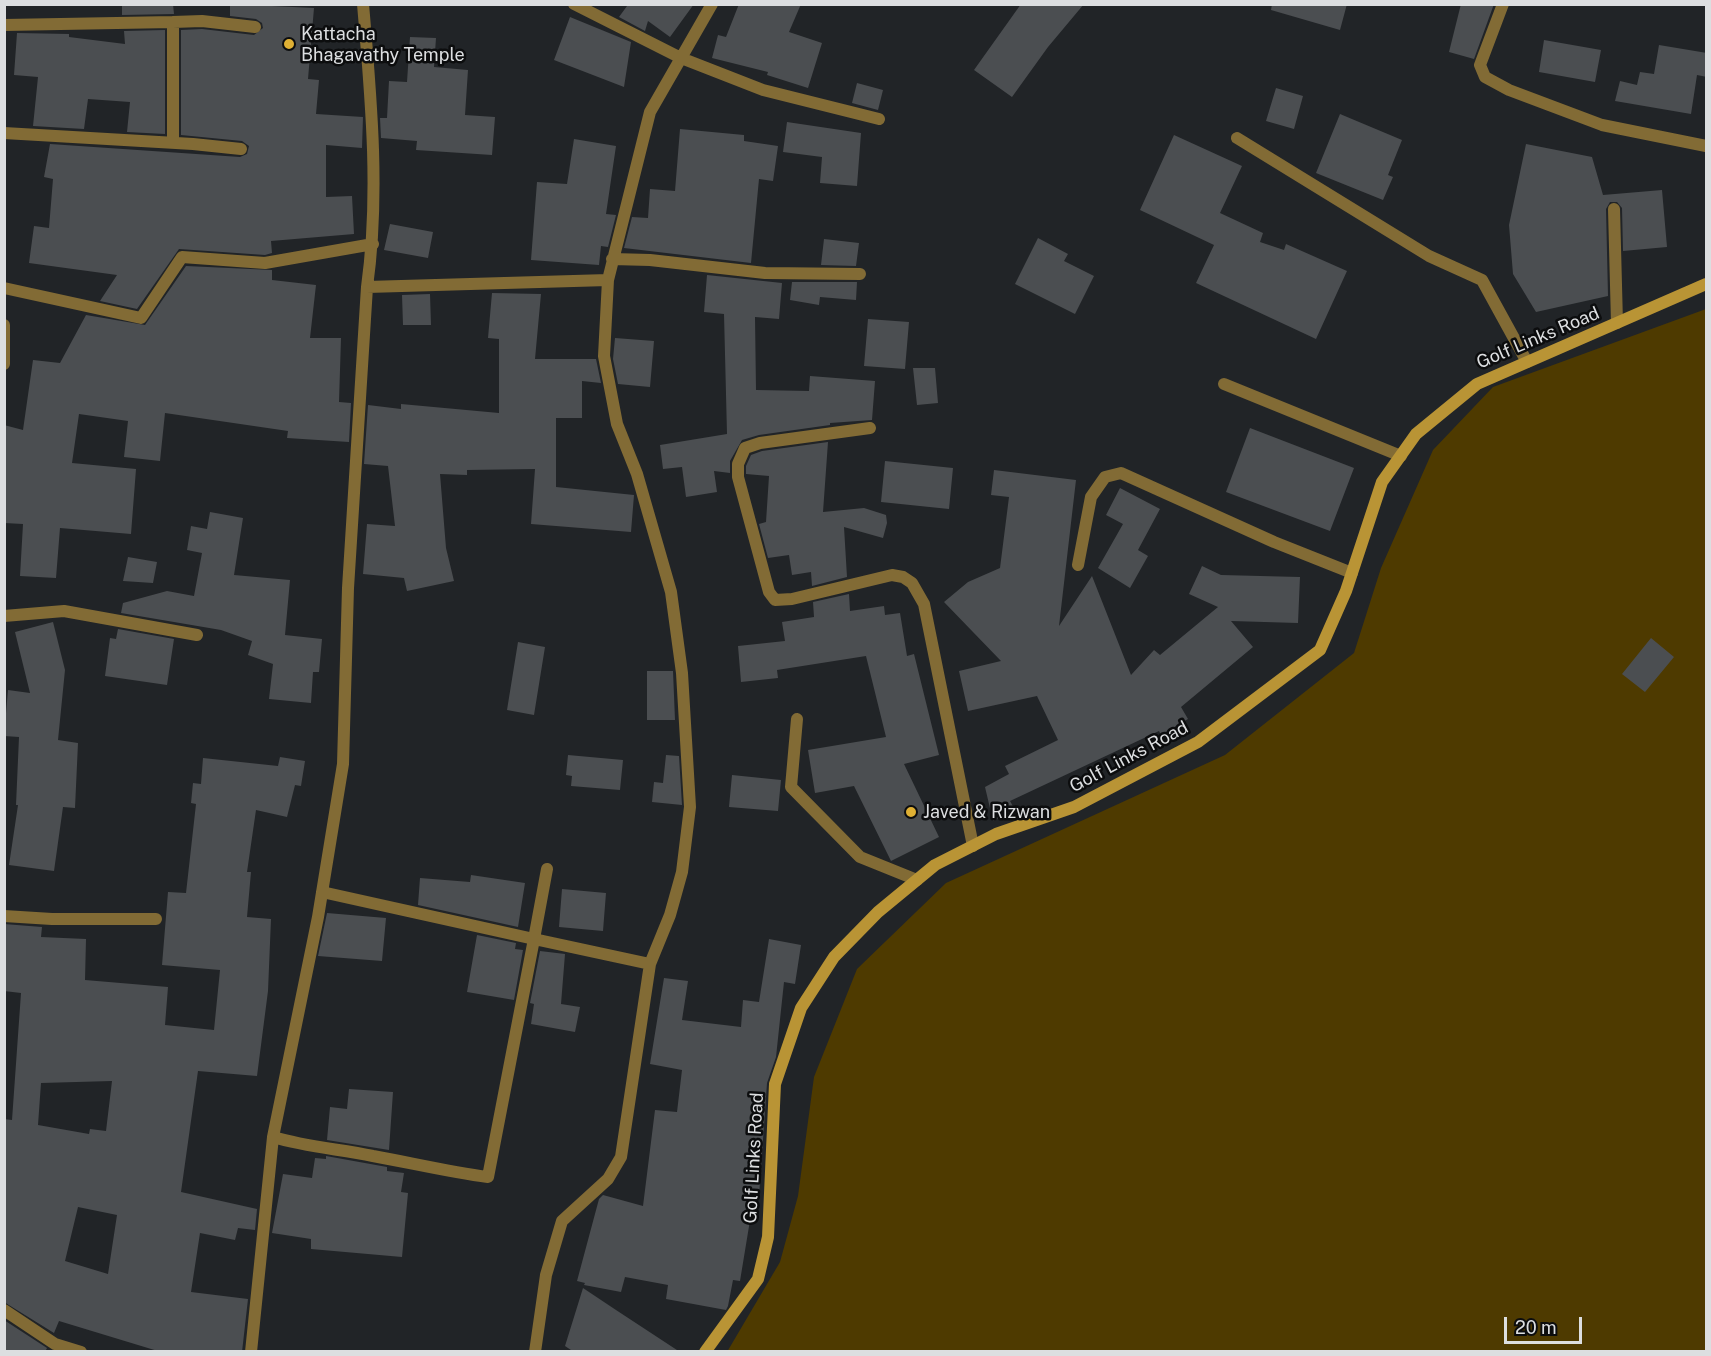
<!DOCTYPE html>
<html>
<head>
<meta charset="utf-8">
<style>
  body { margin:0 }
  #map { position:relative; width:1711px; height:1356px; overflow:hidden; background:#212427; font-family:"Public Sans",sans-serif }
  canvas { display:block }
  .frame { position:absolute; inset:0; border:6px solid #dcdee0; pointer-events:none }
  .scale { position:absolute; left:1504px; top:1317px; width:78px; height:27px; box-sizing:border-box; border:3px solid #dcdee0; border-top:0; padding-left:8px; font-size:18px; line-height:21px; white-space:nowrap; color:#dcdee0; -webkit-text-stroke:4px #0c0d0e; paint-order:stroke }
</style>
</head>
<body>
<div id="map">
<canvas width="1711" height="1356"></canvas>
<div class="frame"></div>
<div class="scale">20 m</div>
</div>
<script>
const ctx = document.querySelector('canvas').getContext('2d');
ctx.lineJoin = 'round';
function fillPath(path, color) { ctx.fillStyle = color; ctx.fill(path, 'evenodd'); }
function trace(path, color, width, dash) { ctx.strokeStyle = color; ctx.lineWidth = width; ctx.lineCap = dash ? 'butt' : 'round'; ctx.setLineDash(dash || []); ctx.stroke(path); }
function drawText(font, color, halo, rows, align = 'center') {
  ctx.font = font + ' "Public Sans",sans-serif'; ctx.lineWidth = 5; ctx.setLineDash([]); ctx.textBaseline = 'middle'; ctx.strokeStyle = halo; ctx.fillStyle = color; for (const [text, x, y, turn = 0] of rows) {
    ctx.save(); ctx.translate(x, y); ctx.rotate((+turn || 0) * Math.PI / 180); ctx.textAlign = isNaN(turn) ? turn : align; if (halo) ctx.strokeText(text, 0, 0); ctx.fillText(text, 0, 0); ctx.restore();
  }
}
const green = new Path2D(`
  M1706 309V1351L727 1352 780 1262 798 1196 814 1077 857 969 946 883 1225 755 1354 653 1381 568 1433 450 1493 387Z`);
const building = new Path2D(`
  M122 4H173L174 14 122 15Z
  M230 4 314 8 308 79 319 80 316 114 363 117 362 148 326 145V197L352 196 354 234 271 241 272 253 265 255 179 249 137 309 100 301 117 275 29 263 34 226 49 228 53 179 44 177 50 144 240 157 247 154 249 146 242 141 181 135V30L202 29 254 35 263 28 262 23 256 19 230 16Z
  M626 4H694L670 37 648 21 645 31 619 17 627 6Z
  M739 4H801L789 32 822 43 808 88 767 75 768 72 712 58 718 35 726 37Z
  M1021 4H1084L1048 47 1012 97 974 70Z
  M1272 4H1347L1340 30 1271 10Z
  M1461 4H1494L1474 59 1449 52Z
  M570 17 631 42 624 87 554 60Z
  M165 30V134L127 132 130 102 88 99 84 129 33 126 38 77 14 75 17 33 69 34V37L125 44 124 31Z
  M410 37 436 38 434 67 468 70 465 115 495 117 492 155 416 150 417 141 381 138 380 118H387L389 81 407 82Z
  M1544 40 1601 50 1595 82 1539 72Z
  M1659 45 1707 53V77L1697 75 1691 114 1615 101 1620 81 1637 85 1640 72 1654 74Z
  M857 83 883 90 878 110 852 103Z
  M1276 88 1303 96 1294 129 1266 121Z
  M1340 114 1402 140 1388 175 1393 177 1383 200 1316 173Z
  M787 122 861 133 857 186 820 183 822 157 783 152Z
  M680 129 744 135V141L778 146 773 181 759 179 751 263 624 248 632 217 648 218 650 189 675 191Z
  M1174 135 1242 166 1220 213 1263 233 1260 242 1284 250 1286 244 1347 271 1316 339 1196 283 1214 245 1140 210Z
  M574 139 616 146 606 214 616 215 608 247 601 246 599 265 531 260 537 182 567 184Z
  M1526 144 1592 157 1603 195 1662 190 1667 247 1623 251 1622 208 1617 202H1610L1606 209 1608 296 1536 312 1513 274 1509 225Z
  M390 224 433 232 428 258 384 250Z
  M1038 238 1068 254 1064 261 1094 276 1075 314 1015 284Z
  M824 239 859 243 856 266 821 265Z
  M186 266 272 270V280L316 285 310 338H341L339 402 351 403 349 442 287 438 288 431 165 413 160 461 124 457 128 421 79 414 72 463 136 469 131 534 60 528 56 578 20 576 23 524 4 523V425L23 430 33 360 60 363 86 315 145 325Z
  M707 275 782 283 779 319 755 317 756 390 809 391 810 376 875 381 872 420 830 423V425L759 435 742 440 730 461V473L714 471 717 492 686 497 682 467 663 469 660 445 727 434 724 314 704 312Z
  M792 282H857L856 300 820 297 819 305 790 300Z
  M492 293 541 294 535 359H596L601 383 582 381V418H556V487L634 495 631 532 531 524 535 469 467 470V475L440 474 446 548 454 581 407 591 404 578 363 574 367 524 395 526 388 466 364 464 368 405 401 409V404L499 413V339L488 338Z
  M430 294 431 325H403L402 295Z
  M868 319 909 322 905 369 864 366Z
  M615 338 654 341 650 387 618 384 613 359Z
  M913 368H935L938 403 917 405Z
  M1250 428 1354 468 1330 531 1226 492Z
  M828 442 823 512 864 508 886 515 887 523 883 538 844 527 847 577 812 586 811 572 792 575 789 555 768 558 759 524 766 522 769 476 746 474V466L751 455 762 451Z
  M885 461 953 468 949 509 881 502Z
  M994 470 1076 480 1059 626 1092 576 1131 675 1154 650 1160 655 1218 607 1189 594 1202 566 1221 575 1300 577 1298 623 1231 621 1253 647 1181 707 1188 719 1161 735 1159 731 1010 801 1015 810 993 821 985 787 1009 774 1005 766 1058 740 1037 696 968 711 959 671 1001 661 944 602 968 582 1000 568 1009 497 991 495Z
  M1120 488 1160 509 1138 550 1148 556 1130 588 1098 568 1123 524 1106 515Z
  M210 512 243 518 234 575 290 580 285 635 322 639 319 672H313L311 703 269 699 273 664 248 655 252 641 221 630 121 613 123 603 167 591 194 596 202 553 187 550 191 526 207 529Z
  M128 557 157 562 153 583 123 581Z
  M849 594 850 611 884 606 885 615 900 613 907 656 914 654 939 755 904 764 939 837 891 861 854 786 815 793 808 750 886 737 866 656 777 670 778 678 741 682 738 646 785 641 782 622 814 617 813 602Z
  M53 622 65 670 58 740 78 743 75 808 63 807 54 871 9 865 18 805H16L19 737 4 736 8 690 30 693 15 632Z
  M118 629 174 639 167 685 105 676 110 638 116 639Z
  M1651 638 1674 657 1645 692 1622 674Z
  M518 642 545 647 534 715 507 710Z
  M647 671H673L675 720H647Z
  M568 755 623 760 620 790 571 786 572 776 566 775Z
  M666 755 679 756 682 805 652 802 654 782 663 783Z
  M280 757 305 761 301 786 295 785 287 817 256 810 247 872H251L247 917 271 919 268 991 257 1076 198 1071 181 1192 257 1209 255 1230 238 1228 235 1240 200 1233 191 1292 248 1299 242 1352H161L59 1321 54 1333 4 1302V1119L12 1120 21 993 4 991V924L42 927 41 937 86 939 85 980 168 987 165 1025 214 1030 220 970 162 965 168 892 186 893 196 804 191 803 193 783 201 784 203 758 278 766ZM112 1081 106 1131 90 1129 89 1134 38 1125 41 1083ZM78 1207 117 1215 108 1274 65 1261Z
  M732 775 781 780 778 811 729 807Z
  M471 875 525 883 518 927 418 905 420 878 470 882Z
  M562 889 606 893 603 931 559 927Z
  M327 913 386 918 382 961 318 956Z
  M477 935 516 943 515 949 523 950 514 1000 467 992Z
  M769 939 801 945 795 984 784 982 776 1057 767 1083 759 1196H754L740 1281 733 1280 728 1306 726 1310 666 1299 668 1285 625 1277 621 1292 584 1285 585 1283 577 1281 599 1199 603 1195 643 1206 655 1110 677 1112 682 1070 650 1064 664 978 688 981 682 1020 741 1027 743 1000 759 1002Z
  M540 951 565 954 561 1004 580 1007 575 1032 531 1024 534 1004 530 1003Z
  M349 1089 393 1092 389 1150 327 1140 330 1107 347 1109Z
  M326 1156 387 1167V1171L404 1173 401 1192 408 1193 402 1257 311 1249V1239L272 1233 283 1174 312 1178 315 1158 326 1159Z
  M583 1288 616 1310 680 1352H574L565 1346Z
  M4 1320 47 1348 45 1352H4Z`);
const lane = new Path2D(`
  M1614 209 1617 323
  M1224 384 1401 456`);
const street = new Path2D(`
  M574 4 681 58 763 90 879 119
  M1503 4 1480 65 1485 77 1509 90 1602 125 1706 146
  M173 22 202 21 255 27
  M4 25 173 22V142
  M4 133 193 144 241 149
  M1237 138 1429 256 1482 280 1527 362
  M612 259 650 260 765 273 860 274
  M367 287 608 280
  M4 288 141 318 182 257 265 263 373 244
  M4 325V364
  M870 428 760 443 745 448 738 464V477L769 592 775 600 792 599 892 575 903 577 912 583 924 604 973 846
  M1078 565 1091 497 1105 477 1121 473 1274 542 1352 573
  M4 616 64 611 197 635
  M797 719 791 787 860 857 917 880
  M322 892 534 939 547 869
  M4 916 52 919H156
  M273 1137C307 1147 339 1149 373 1156 412 1163 449 1172 488 1177L534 939 650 964
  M4 1310 55 1344 81 1352
  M251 1352 273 1137 318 917 343 764 348 588 367 287C380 194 371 98 363 4
  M535 1352 546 1275 562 1221 608 1179 621 1157 650 964 670 915 682 872 690 807 682 673 671 592 637 474 617 424 604 356 608 280 650 112 712 4`);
const secondary = new Path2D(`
  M705 1352 758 1279 768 1237 775 1084 801 1008 834 957 878 912 935 865 996 834 1074 807 1198 742 1320 650 1346 591 1382 482 1416 434 1477 384 1706 284`);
const markers = [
  [289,44,6,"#dfb034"],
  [911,812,6,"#dfb034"]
];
const poiNames = [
  ["Kattacha",301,34],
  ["Bhagavathy Temple",301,55],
  ["Javed & Rizwan",923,812]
];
const streetNames = [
  ["Golf Links Road",1538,338,-23],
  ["Golf Links Road",1129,757,-28],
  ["Golf Links Road",754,1158,-87]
];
fillPath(green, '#4e3a00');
fillPath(building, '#4b4e51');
trace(lane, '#826b35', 12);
trace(street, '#826b35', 12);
trace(secondary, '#b99435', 12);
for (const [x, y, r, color] of markers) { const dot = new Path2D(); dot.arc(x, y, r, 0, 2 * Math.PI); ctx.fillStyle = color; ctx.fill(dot); trace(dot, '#0c0d0e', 2); }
drawText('18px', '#dcdee0', '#0c0d0e', poiNames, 'left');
drawText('18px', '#dcdee0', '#0c0d0e', streetNames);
</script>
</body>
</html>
